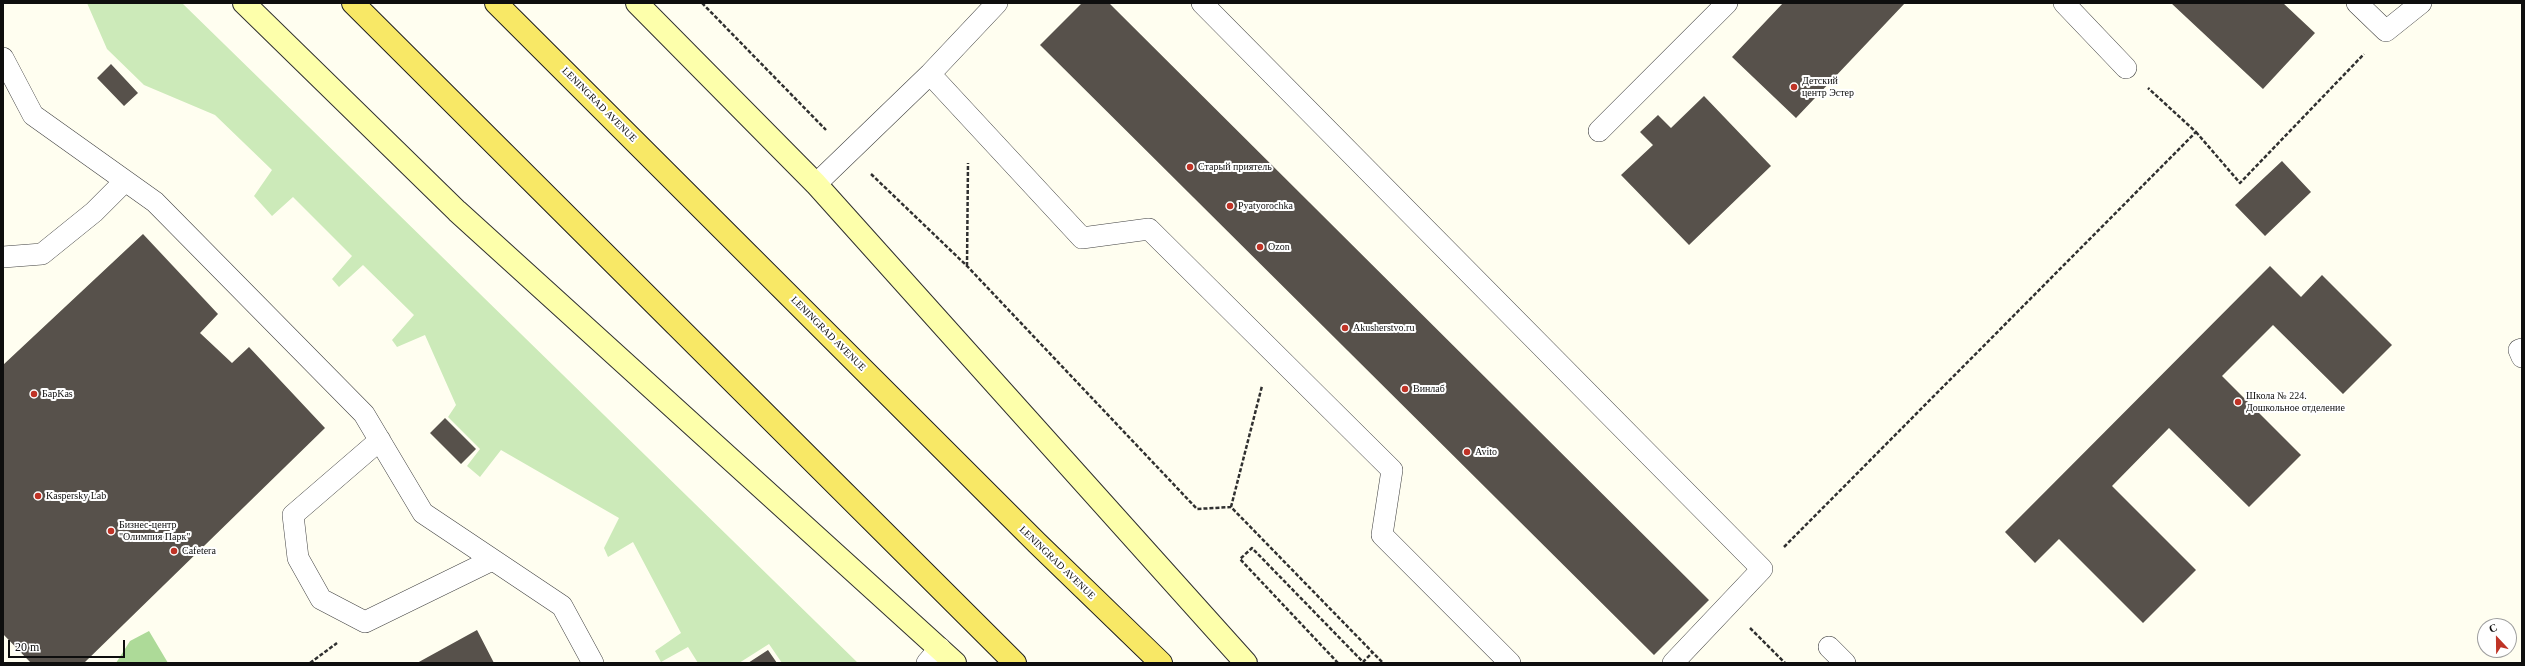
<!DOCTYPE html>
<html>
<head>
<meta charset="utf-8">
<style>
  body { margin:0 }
  #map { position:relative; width:2525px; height:666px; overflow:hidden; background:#fffef0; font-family:Georgia,serif }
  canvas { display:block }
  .frame { position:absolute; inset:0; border:4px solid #0e0e0e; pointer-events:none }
  .north { position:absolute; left:2477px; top:618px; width:40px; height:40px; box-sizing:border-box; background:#fff; border:1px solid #9f9f9f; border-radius:50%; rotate:338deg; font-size:11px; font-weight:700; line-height:16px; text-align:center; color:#0e0e0e }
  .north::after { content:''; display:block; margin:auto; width:14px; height:18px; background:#bf3326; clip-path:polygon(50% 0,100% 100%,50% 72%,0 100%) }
  .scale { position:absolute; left:8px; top:640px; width:117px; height:18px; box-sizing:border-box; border:2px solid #0e0e0e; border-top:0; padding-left:5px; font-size:12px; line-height:14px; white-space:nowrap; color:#0e0e0e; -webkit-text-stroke:3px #fff; paint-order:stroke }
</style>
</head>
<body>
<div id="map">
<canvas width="2525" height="666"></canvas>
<div class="frame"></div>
<div class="north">С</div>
<div class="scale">20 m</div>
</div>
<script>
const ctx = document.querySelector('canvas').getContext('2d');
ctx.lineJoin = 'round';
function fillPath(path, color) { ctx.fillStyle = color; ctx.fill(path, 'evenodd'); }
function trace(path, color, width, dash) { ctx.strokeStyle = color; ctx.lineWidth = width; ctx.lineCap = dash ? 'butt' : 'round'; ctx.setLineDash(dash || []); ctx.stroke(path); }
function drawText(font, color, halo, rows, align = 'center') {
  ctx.font = font + ' Georgia,serif'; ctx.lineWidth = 4; ctx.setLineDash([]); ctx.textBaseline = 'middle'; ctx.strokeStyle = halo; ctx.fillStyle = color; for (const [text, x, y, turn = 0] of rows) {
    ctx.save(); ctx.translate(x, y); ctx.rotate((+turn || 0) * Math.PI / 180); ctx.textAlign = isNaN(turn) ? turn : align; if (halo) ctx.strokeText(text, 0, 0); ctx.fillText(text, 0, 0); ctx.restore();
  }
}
const green = new Path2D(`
  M87 3H182L858 663H782L769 644 739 663H698L688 647 661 662 655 651 681 633 633 542 608 557 604 548 619 518 501 450 480 477 467 466 480 449 448 417 456 405 425 335 397 347 392 340 414 315 363 265 339 287 332 279 352 256 293 197 272 216 254 196 272 170 215 115 144 85 107 49Z`);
const forest = new Path2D(`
  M149 631 168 663H116L130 641Z`);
const building = new Path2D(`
  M1082 3H1109L1709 600 1654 655 1040 45Z
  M1783 3H1905L1796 118 1732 57Z
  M2171 3H2283L2315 33 2263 89Z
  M111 64 138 93 124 106 97 78Z
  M1704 96 1771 166 1689 245 1621 175 1653 145 1640 132 1658 115 1671 128Z
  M2282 161 2311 192 2265 236 2235 205Z
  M143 234 218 314 200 333 232 363 249 347 325 428 84 663H31L3 634V365Z
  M2270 266 2301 297 2322 275 2392 345 2343 394 2273 325 2222 376 2301 455 2249 507 2169 428 2112 486 2196 570 2143 623 2059 539 2035 563 2005 532Z
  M445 418 476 449 461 464 430 433Z
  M477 630 494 663H417Z
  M768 650 777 663H748Z`);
const path = new Path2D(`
  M702 3 826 130
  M2196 132 2240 183 2364 54
  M871 174 967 266 1197 509 1231 507 1383 663
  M967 266 968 163
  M1231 507 1262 386
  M1784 547 2196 132 2148 88
  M1750 628 1785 663
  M310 663 337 643
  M1338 663 1240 559 1252 548 1363 662 1373 652`);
const lane = new Path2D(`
  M1202 3 1762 569 1673 663
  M2064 3 2126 68
  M2357 3 2386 31 2421 3
  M3 58 33 115 155 202 364 414 423 513 562 606 593 663
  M930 74 1082 238 1149 229 1392 470 1382 535 1510 663
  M1599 131 1727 3
  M816 184 930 74 997 3
  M3 257 42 254 94 212 125 181
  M2522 349 2519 350 2522 357
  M380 440 293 515 298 558 321 599 365 622 492 560
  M1829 647 1845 663
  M927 663 940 648`);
const secondary = new Path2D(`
  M244 3 457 211 955 663
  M637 3 816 184 1246 663`);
const primary = new Path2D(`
  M353 3 1015 663
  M496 3 1037 543 1161 663`);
const markers = [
  [1794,87,4,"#bf3326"],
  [1190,167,4,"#bf3326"],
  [1230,206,4,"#bf3326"],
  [1260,247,4,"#bf3326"],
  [1345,328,4,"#bf3326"],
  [1405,389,4,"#bf3326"],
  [34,394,4,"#bf3326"],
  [2238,402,4,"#bf3326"],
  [1467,452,4,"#bf3326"],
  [38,496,4,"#bf3326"],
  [111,531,4,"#bf3326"],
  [174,551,4,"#bf3326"]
];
const poiNames = [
  ["Детский",1802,81],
  ["центр Эстер",1802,93],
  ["Старый приятель",1198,167],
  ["Pyatyorochka",1238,206],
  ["Ozon",1268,247],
  ["Akusherstvo.ru",1353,328],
  ["Винлаб",1413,389],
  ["БарKas",42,394],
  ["Школа № 224.",2246,396],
  ["Дошкольное отделение",2246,408],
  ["Avito",1475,452],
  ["Kaspersky Lab",46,496],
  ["Бизнес-центр",119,525],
  ["\"Олимпия Парк\"",119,537],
  ["Cafetera",182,551]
];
const streetNames = [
  ["LENINGRAD AVENUE",599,105,45],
  ["LENINGRAD AVENUE",828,334,45],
  ["LENINGRAD AVENUE",1057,563,44]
];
fillPath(green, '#cceab9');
fillPath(forest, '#adda98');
fillPath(building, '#57514b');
trace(lane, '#414141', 22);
trace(secondary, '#303030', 24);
trace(primary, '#1f1f1f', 24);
trace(path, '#303030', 2.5, [4, 2]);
trace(lane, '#fff', 21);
trace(secondary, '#fdffab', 22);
trace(primary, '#f8e866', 22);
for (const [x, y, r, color] of markers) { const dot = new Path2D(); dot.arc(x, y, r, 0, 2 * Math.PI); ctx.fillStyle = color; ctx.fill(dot); trace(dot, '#fff', 1.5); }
drawText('10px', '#0e0e0e', '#fff', poiNames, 'left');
drawText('10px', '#0e0e0e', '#fff', streetNames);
</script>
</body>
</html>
